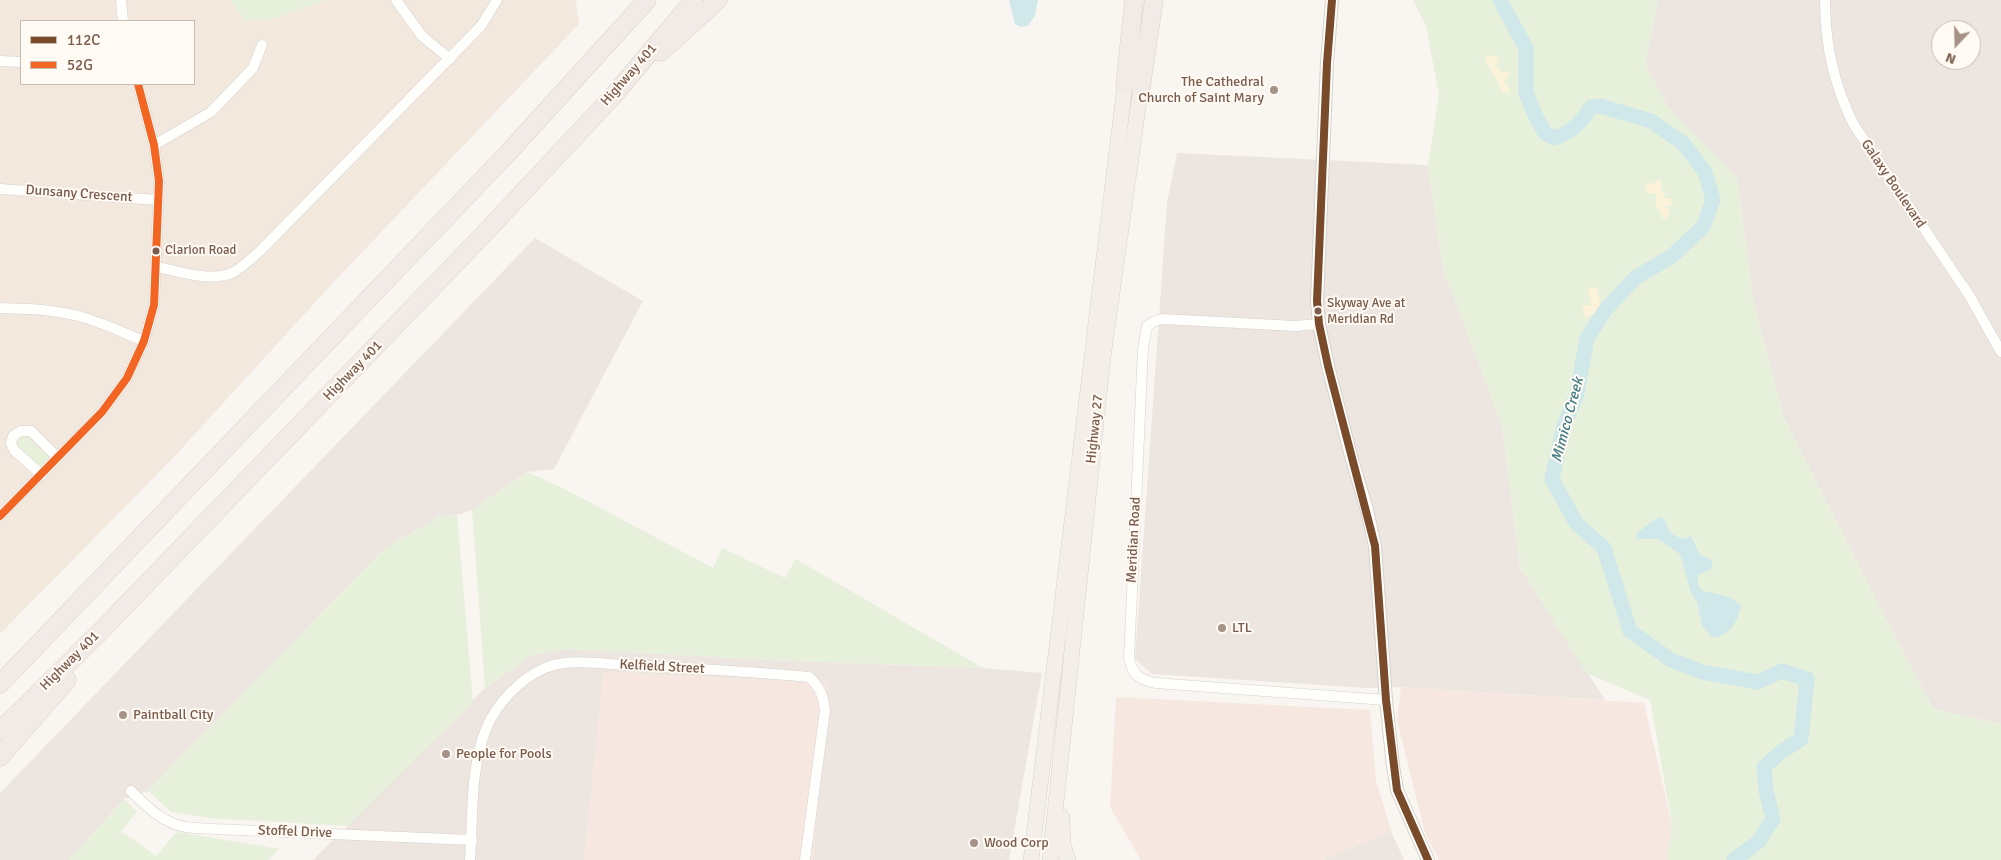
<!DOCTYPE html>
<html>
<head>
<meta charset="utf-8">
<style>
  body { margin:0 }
  #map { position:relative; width:2001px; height:860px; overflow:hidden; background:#f9f5f0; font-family:Signika,sans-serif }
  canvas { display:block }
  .legend { position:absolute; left:20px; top:20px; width:175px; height:65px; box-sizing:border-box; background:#fffaf3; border:1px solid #cabbb1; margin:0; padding:6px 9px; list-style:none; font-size:15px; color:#7a5c4d }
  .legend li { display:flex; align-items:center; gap:10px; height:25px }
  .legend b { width:25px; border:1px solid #cabbb1 }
  .north { position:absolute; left:1931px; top:20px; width:50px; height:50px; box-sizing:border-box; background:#fffaf3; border:1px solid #cabbb1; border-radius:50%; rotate:201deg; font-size:14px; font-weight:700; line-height:20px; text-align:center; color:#7a5c4d }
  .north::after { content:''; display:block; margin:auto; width:18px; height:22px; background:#a69286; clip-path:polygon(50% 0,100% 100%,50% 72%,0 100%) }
</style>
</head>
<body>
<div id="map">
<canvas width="2001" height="860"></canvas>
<ul class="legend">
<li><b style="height:6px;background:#7a4b2a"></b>112C</li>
<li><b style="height:6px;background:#f26522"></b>52G</li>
</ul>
<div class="north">N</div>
</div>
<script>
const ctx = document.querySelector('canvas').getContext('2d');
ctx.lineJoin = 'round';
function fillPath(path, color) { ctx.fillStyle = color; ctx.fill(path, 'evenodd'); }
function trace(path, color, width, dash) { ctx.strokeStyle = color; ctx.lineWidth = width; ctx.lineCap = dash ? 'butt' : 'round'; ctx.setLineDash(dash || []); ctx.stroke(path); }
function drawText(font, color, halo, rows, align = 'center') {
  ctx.font = font + ' Signika,sans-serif'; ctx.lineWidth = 4; ctx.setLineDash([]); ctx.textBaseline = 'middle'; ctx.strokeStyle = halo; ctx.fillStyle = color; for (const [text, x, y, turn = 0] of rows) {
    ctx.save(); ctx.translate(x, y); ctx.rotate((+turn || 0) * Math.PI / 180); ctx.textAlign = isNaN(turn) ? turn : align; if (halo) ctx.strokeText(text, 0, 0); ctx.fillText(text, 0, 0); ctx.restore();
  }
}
const residential = new Path2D(`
  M0 0H230L272 19 326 0H576L579 24 330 286 173 458 0 634ZM21 21H194V84H21Z`);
const commercial = new Path2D(`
  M602 672 828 683 813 860H584Z
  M1401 687 1644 703 1672 824 1667 860H1439L1425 833 1397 720Z
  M1116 697 1370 710 1376 780 1391 831 1324 860H1141L1110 807Z`);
const industrial = new Path2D(`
  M1658 0H2001V724L1934 709 1886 620 1784 418 1754 305 1737 178 1668 107 1645 64ZM1941 30H1971V60H1941Z
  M1177 153 1428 165 1443 269 1502 425 1520 568 1605 700 1401 687 1367 688 1152 674 1135 659 1167 203Z
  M535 238 643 301 554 469 527 472 472 510 457 515 440 516 383 550 148 791 124 799 69 860H0V793Z
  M567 649 771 660 983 668 1042 673 1009 860H813L828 683 603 672 584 860H313L485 688 532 655Z
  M1391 831 1404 860H1324Z`);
const green = new Path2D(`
  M230 0H326L272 19 245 21Z
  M1413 0H1658L1645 64 1668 107 1737 178 1754 305 1784 418 1886 620 1934 709 2001 724V860H1667L1672 824 1650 700 1586 673 1520 568 1502 425 1443 269 1428 165 1439 95 1426 26Z
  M24 435 47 455 49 461 46 465 40 467 19 448 17 442 19 437Z
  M527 472 561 487 713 568 722 548 785 578 796 559 983 668 771 660 567 649 532 655 485 688 472 510Z
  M457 515 473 702 347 826 209 818 171 812 148 791 383 550 440 516Z
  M124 799 137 812 121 831 156 856 177 832 279 849 268 860H69Z`);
const sand = new Path2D(`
  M1488 54 1492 57 1496 55 1499 58 1498 61 1494 65 1501 68 1500 74 1506 70 1509 73V77L1504 80 1510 88 1508 93H1502C1499 81 1490 70 1485 59Z
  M1658 179 1662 182 1661 189 1665 194 1664 198H1671L1673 203 1671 206H1665L1671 213 1665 219 1662 218 1660 210 1655 205 1657 194 1648 193 1644 186 1647 184 1654 183Z
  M1591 286 1597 288 1601 308 1587 318C1583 315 1581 309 1585 305L1592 306 1588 290Z`);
const water = new Path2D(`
  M1009 0H1038L1035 15 1029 25 1021 27 1015 24Z
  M1660 517 1665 520C1667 530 1674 537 1684 539L1691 536 1699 554 1711 560 1713 564 1710 570 1698 574V584L1701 590 1729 597 1741 605C1739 619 1729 639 1712 637L1702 626 1697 602 1691 593 1680 554 1658 539H1636L1637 533C1643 529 1653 519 1660 517Z`);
const river = new Path2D(`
  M1500 0 1526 48V93L1536 117 1545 133 1554 138C1571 133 1582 122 1591 107L1600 106 1651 121 1683 143 1705 172 1713 200 1703 227 1672 256 1635 278 1606 309 1587 338 1577 394 1564 425 1552 479 1576 523 1604 548 1630 631 1671 660 1702 672 1757 682 1782 671 1807 679 1801 739 1781 752 1764 767 1766 791 1773 819 1758 842 1734 860`);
const minor = new Path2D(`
  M121 0 123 21
  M396 0 422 36 450 59
  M1825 0C1825 43 1834 86 1854 125L1969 295 2001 352
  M0 61 21 62
  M154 145 211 112 253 68 262 45
  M0 189 158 200
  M157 267C179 271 212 283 234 272 244 266 253 257 261 250L481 26 497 0
  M0 308C26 309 52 309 78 316 101 322 122 332 144 341
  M1319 324 1296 326 1162 319 1155 321 1147 326 1143 349 1129 658C1133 675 1138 679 1155 683L1386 700
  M42 475 14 450 11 443 13 436 21 431H31L57 457
  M0 516 102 412 127 378 144 341 154 305 159 181 154 145 138 84
  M131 791C142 802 154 814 168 821 181 829 200 828 215 829L472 840
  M470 860C473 817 470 769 486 729 496 704 521 678 545 668 568 658 600 664 624 665 686 668 747 671 809 677 820 687 823 695 825 710L805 860`);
const tertiary = new Path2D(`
  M1332 0 1327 63 1317 301 1319 324 1328 366 1351 456 1367 510 1375 546 1386 700 1393 766 1397 790 1428 860`);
const primary = new Path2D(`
  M1062 817 1063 844 1068 860
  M1031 860 1125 84
  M1050 860 1103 357 1141 87`);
const motorway = new Path2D(`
  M661 52 718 0
  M1125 84 1134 0
  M1141 87 1154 0
  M0 684 507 154 647 0
  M0 731 98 634 481 237 613 96 694 0
  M0 757 67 680`);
const bus1 = new Path2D(`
  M1332 0 1327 63 1317 301 1319 324 1328 366 1375 546 1386 700 1397 790 1428 860`);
const bus2 = new Path2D(`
  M0 516 102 412 127 378 144 341 154 305 159 181 154 145 138 84`);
const markers = [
  [1274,90,5,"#a69286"],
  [156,251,4.5,"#7a5c4d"],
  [1318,311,4.5,"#7a5c4d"],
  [1222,628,5,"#a69286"],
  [123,715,5,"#a69286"],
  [446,754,5,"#a69286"],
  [974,843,5,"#a69286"]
];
const busNames = [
  ["Clarion Road",165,251],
  ["Skyway Ave at",1327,304],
  ["Meridian Rd",1327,320]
];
const streetNames = [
  ["Highway 401",629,75,-49],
  ["Galaxy Boulevard",1893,184,56],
  ["Dunsany Crescent",79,194,4],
  ["Highway 401",353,371,-46],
  ["Highway 27",1095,429,-84],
  ["Meridian Road",1134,540,-87],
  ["Highway 401",70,661,-45],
  ["Kelfield Street",662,667,3],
  ["Stoffel Drive",295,832,2]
];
const poiNames = [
  ["The Cathedral",1264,82,"right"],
  ["Church of Saint Mary",1264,98,"right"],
  ["LTL",1232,628],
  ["Paintball City",133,715],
  ["People for Pools",456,754],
  ["Wood Corp",984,843]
];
const waterNames = [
  ["Mimico Creek",1568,420,-75]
];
fillPath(residential, '#f2e8de');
fillPath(commercial, '#f6e8e1');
fillPath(industrial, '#ede5e0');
fillPath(green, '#e7f0db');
fillPath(sand, '#fbf2d9');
fillPath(water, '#d0e8ea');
trace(river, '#d0e8ea', 15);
trace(minor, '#d7d1cb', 11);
trace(tertiary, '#d7d1cb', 14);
trace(primary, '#dad1cc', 16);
trace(motorway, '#dad1cc', 19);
trace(minor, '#fefefd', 10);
trace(tertiary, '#fefefd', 12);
trace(primary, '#f3eee8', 15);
trace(motorway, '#f2eae7', 18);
trace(bus1, '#7a4b2a', 8);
trace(bus2, '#f26522', 8);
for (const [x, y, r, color] of markers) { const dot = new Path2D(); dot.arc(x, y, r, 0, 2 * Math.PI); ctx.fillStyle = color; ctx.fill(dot); trace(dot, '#fffaf3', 2); }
drawText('13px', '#7a5c4d', '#fffaf3', busNames, 'left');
drawText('14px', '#7a5c4d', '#fffaf3', streetNames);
drawText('14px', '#7a5c4d', '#fffaf3', poiNames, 'left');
drawText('italic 15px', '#437c86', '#fffaf3', waterNames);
</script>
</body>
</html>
